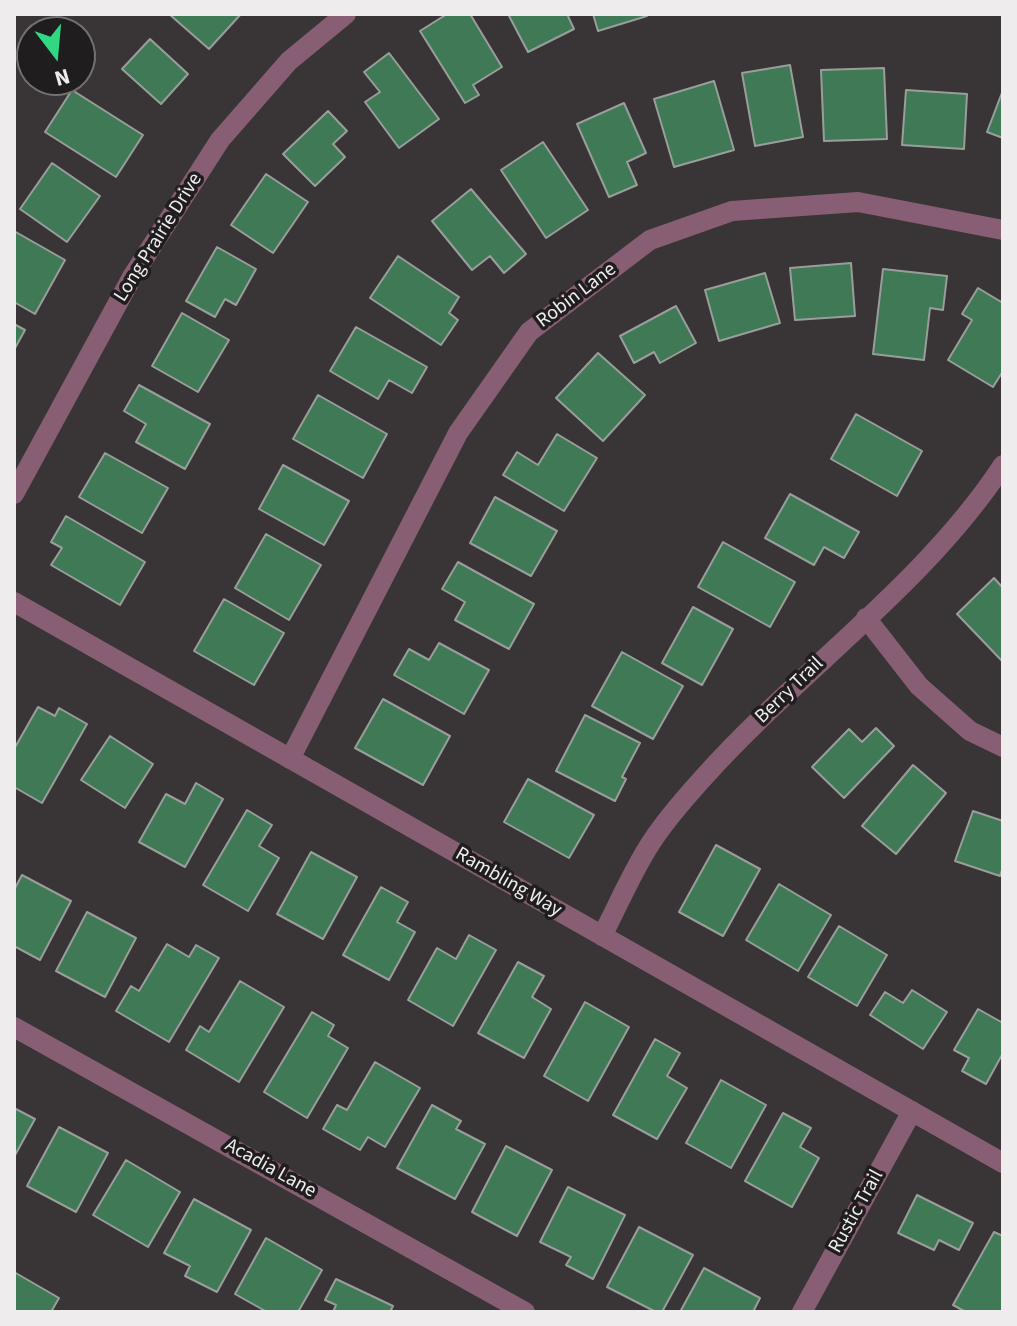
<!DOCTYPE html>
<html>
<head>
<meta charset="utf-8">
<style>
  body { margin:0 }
  #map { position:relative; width:1017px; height:1326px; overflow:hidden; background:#393537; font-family:"Source Sans 3",sans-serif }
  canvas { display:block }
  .frame { position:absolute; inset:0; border:16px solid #efeced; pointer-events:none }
  .north { position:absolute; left:16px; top:16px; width:80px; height:80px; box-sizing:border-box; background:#1f1d1e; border:2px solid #727071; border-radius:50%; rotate:164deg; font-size:22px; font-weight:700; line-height:32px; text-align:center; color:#efeced }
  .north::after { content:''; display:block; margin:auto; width:28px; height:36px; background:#31d882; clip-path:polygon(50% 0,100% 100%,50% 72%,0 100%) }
</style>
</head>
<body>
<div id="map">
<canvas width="1017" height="1326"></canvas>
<div class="frame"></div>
<div class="north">N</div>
</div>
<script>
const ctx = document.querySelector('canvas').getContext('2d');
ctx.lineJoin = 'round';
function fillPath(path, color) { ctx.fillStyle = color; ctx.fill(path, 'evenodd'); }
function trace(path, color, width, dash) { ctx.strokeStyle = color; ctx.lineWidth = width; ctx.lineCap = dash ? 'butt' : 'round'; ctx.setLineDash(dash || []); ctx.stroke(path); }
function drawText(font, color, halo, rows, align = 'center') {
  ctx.font = font + ' "Source Sans 3",sans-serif'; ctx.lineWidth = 7; ctx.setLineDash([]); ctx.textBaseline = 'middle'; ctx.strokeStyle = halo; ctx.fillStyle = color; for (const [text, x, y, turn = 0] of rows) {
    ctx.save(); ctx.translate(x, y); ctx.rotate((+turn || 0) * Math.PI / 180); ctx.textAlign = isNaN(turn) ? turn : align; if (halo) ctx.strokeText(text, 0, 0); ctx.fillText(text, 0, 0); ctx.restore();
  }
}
const building = new Path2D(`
  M169 14H241L209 49Z
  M447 14H470L502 67 473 85 479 95 465 103 420 31Z
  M508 14H567L574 29 528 52Z
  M593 14H646L647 16 598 31Z
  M150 39 188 74 161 104 122 69Z
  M389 53 439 119 399 148 365 102 380 92 364 72Z
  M790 65 803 137 755 146 742 73Z
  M884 68 887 139 824 141 821 70Z
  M714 81 734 150 674 167 654 99Z
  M72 90 143 135 116 177 45 132Z
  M906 90 967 94 964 149 902 145Z
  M1003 90V138L987 132Z
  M624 103 646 153 627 162 637 185 609 197 577 124Z
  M328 111 347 131 333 144 345 157 315 186 283 154Z
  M543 142 588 210 546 238 501 170Z
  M52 163 100 196 67 242 20 209Z
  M266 174 308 202 273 253 231 225Z
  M471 189 526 254 504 273 490 256 472 270 432 221Z
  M14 231 65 260 35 314 14 302Z
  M217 247 256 269 236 305 225 299 215 317 186 301Z
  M398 256 459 297 449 313 458 320 441 345 370 298Z
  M851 263 855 316 795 320 790 268Z
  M883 269 947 276 943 310 930 308 924 360 873 354Z
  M765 273 780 323 719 341 705 290Z
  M978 288 1003 303V371L993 387 948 360 972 320 962 314Z
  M676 306 696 343 660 363 654 352 634 363 620 336Z
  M182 313 229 340 198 392 152 366Z
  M14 324 25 330 14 350Z
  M356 327 427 367 412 393 389 380 378 399 330 371Z
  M598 353 645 395 603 441 556 398Z
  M139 385 210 424 185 469 136 442 146 424 124 411Z
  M318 395 387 434 363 478 293 439Z
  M856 414 922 451 897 496 831 459Z
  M557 434 597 458 564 511 503 475 517 452 538 465Z
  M105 453 168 488 142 533 79 497Z
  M283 465 349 501 324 545 259 509Z
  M790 494 859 532 844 558 824 547 814 565 765 538Z
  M495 497 557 531 531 576 470 543Z
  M66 516 145 562 120 605 51 565 62 548 51 542Z
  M266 534 321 565 289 620 235 588Z
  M723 542 795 582 770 627 698 587Z
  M458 562 534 604 509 649 455 620 465 602 442 589Z
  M994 578 1003 588V662L957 614Z
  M224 599 284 633 254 685 194 651Z
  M693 607 733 629 702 685 662 663Z
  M439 643 489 670 464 714 394 675 409 649 429 660Z
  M622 652 683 686 653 739 592 706Z
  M383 699 450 736 423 785 355 748Z
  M38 707 55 716 59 708 87 724 42 803 14 787V749Z
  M585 715 640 743 622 777 626 779 615 801 556 771Z
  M876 728 894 746 844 798 812 767 849 729 862 742Z
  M110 736 153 764 125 808 81 780Z
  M913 765 946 793 896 854 862 826Z
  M528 779 594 815 569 858 504 822Z
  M196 783 223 799 185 867 139 842 166 794 185 804Z
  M247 810 272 825 259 846 279 858 248 911 203 885Z
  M973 811 1003 821V867L1000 876 955 861Z
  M716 845 760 869 723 936 679 912Z
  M311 852 357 877 323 939 277 914Z
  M22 875 71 901 40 960 14 946V890Z
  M779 884 831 915 798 971 746 940Z
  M381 887 408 902 397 922 415 932 389 980 343 955Z
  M87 912 136 938 105 997 56 971Z
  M839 926 887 955 857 1006 808 977Z
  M469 935 496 950 453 1026 408 1000 437 948 456 959Z
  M167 944 189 957 196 945 219 958 169 1042 116 1011 131 986 139 991Z
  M518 962 544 976 532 997 551 1009 524 1058 478 1033Z
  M240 981 284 1007 239 1082 186 1050 200 1026 209 1032Z
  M912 990 947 1012 923 1049 870 1015 885 992 903 1003Z
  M585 1002 629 1027 588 1101 544 1076Z
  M978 1009 1003 1023V1053L986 1084 962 1071 969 1058 954 1050Z
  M312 1012 334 1025 328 1036 348 1048 307 1118 264 1092Z
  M655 1039 680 1053 667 1076 687 1088 657 1139 613 1115Z
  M375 1062 420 1088 385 1147 368 1137 360 1150 323 1129 337 1105 347 1110Z
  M721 1080 766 1105 731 1168 686 1143Z
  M432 1105 461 1121 456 1129 485 1144 455 1199 397 1168Z
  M14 1108 35 1119 14 1157Z
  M783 1113 811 1128 800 1147 819 1158 792 1207 745 1181Z
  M59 1127 108 1153 76 1212 27 1186Z
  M506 1146 552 1170 517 1236 472 1212Z
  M126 1160 180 1192 148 1247 93 1215Z
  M568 1187 625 1215 593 1279 566 1265 571 1257 540 1242Z
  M917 1195 973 1223 959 1250 939 1240 934 1250 898 1233Z
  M194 1199 251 1230 217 1292 185 1276 190 1266 164 1253Z
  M639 1227 693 1255 662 1312H656L607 1287Z
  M994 1232 1003 1236V1312H966L953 1305Z
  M266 1238 322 1270 298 1312H267L235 1294Z
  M704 1268 760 1298 753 1312H680Z
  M14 1272 59 1298 51 1312H14Z
  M336 1279 393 1306 390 1312H333L336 1305 325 1300Z`);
const minor = new Path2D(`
  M14 494 132 277 220 140 289 61 346 14
  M14 602 1003 1163
  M866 618 919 686 970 731 1003 747
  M290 759 458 433 529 332 650 240 732 211 858 202 1003 230
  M602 936C617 907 630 877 647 849 662 824 684 799 704 777 798 672 926 583 1003 465
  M14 1027 525 1312
  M802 1312 912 1111`);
const streetNames = [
  ["Long Prairie Drive",159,238,-58],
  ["Robin Lane",577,296,-37],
  ["Berry Trail",790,691,-44],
  ["Rambling Way",508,883,30],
  ["Acadia Lane",270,1169,29],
  ["Rustic Trail",857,1212,-61]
];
fillPath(building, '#3f7955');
trace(building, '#9a9e9b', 2);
trace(minor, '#885e74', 20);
drawText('20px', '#efeced', '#1f1d1e', streetNames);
</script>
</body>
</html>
